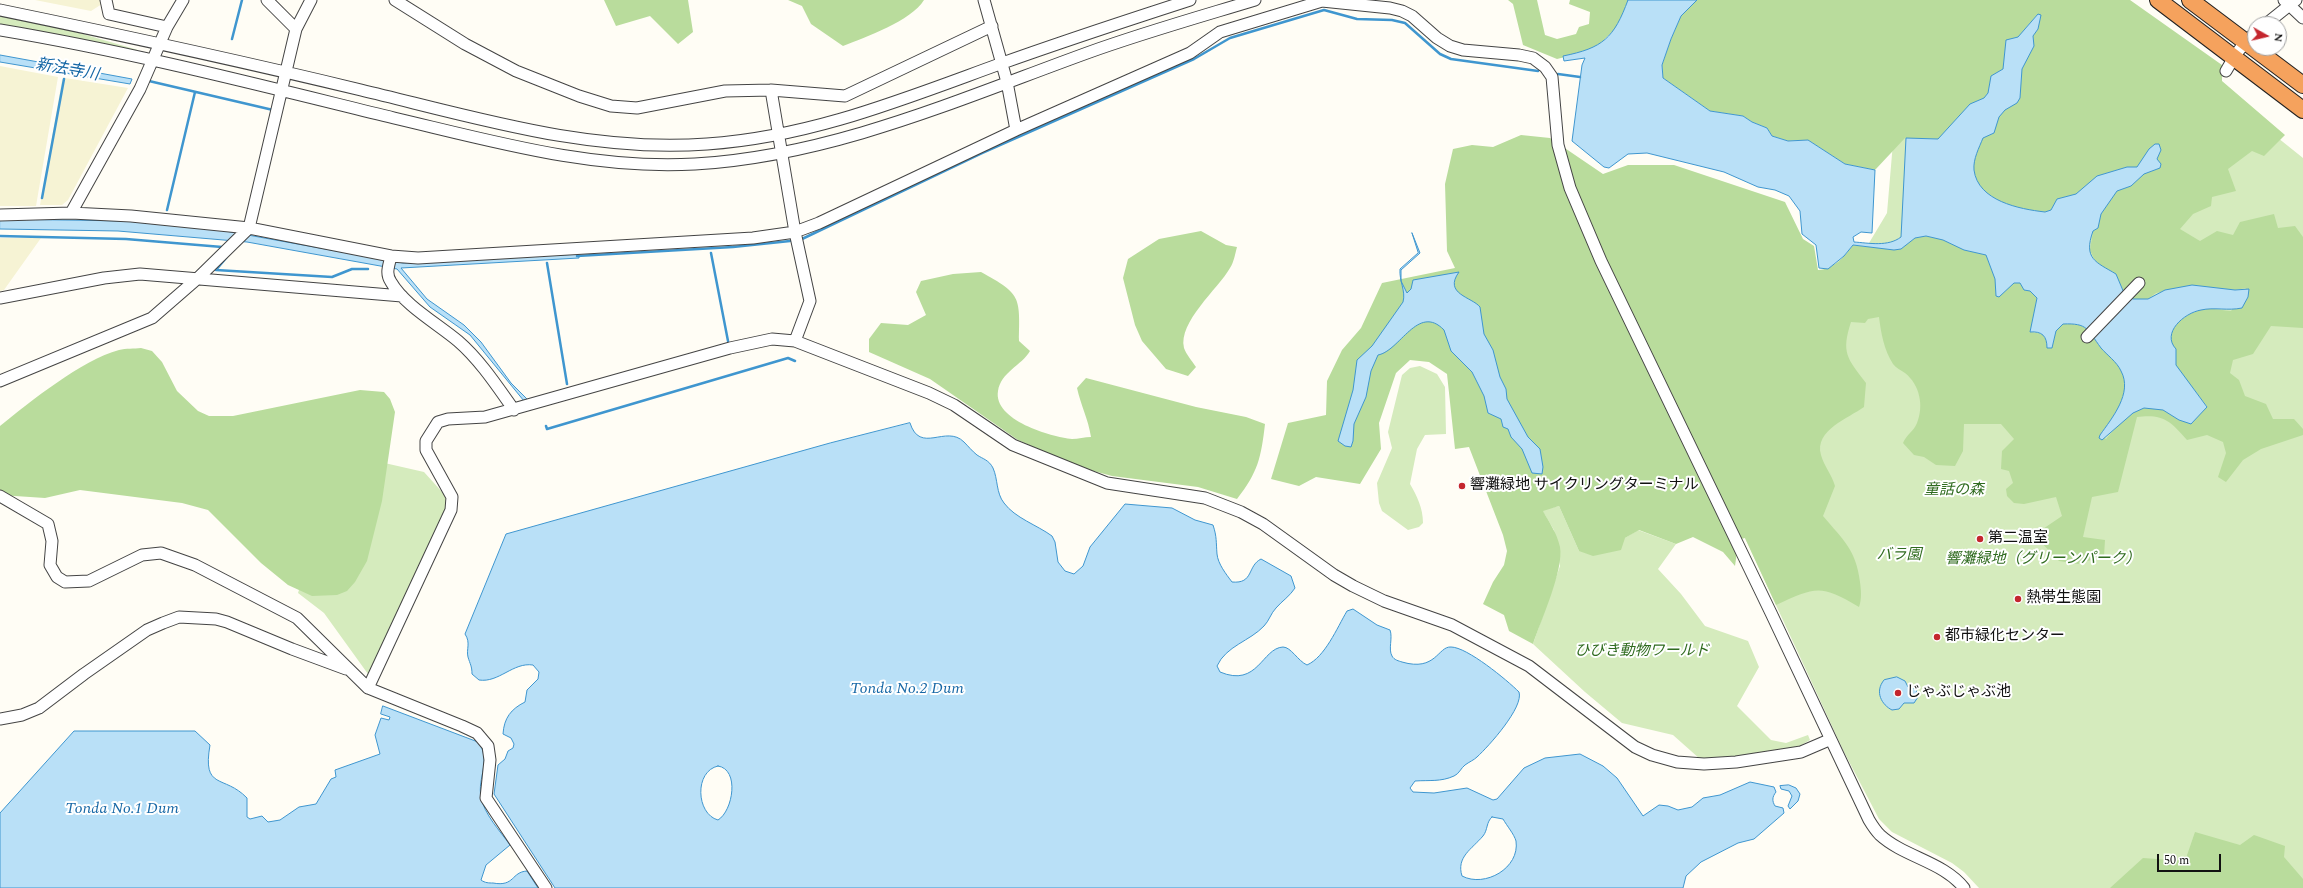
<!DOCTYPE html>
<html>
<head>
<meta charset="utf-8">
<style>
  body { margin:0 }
  #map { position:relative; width:2303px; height:888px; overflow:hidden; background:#fffdf5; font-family:Spectral,serif }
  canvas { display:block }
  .north { position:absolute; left:2247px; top:16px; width:40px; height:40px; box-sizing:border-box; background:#fff; border:1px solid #a0a0a0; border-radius:50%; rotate:98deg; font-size:11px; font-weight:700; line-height:16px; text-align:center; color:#111 }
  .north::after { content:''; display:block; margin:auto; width:14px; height:18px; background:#c4262e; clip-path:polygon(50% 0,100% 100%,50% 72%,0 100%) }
  .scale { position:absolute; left:2157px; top:854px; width:64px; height:18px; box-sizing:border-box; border:2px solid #111; border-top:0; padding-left:5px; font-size:12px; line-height:14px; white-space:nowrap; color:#111; -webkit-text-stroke:3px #fff; paint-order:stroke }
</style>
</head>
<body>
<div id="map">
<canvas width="2303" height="888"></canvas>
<div class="north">N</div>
<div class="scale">50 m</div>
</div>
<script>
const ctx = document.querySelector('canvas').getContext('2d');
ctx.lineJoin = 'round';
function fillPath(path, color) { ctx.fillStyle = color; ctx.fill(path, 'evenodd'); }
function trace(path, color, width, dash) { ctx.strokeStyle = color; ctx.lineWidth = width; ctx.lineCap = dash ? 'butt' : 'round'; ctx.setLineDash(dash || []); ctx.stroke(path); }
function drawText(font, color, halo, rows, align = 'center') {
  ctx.font = font + ' Spectral,"Noto Sans JP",serif'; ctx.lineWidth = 4; ctx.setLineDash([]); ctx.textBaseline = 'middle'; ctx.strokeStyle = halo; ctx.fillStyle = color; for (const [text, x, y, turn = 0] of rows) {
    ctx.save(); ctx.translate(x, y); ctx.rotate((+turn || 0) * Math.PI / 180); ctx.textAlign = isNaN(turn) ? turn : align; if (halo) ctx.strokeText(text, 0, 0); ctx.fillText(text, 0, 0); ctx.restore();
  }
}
const farmland = new Path2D(`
  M35 0H103L102 4 91 11Z
  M0 66 58 77 36 206H0Z
  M65 78 128 88 68 200 62 205H40L62 80Z
  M0 238H41L4 290 0 291Z`);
const green = new Path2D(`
  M0 15 55 26 138 50 137 52 0 24Z
  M2137 25 2303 158V888H1979L1964 872 1952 863 1892 832 1879 819 1843 750 1745 538 1830 308 1887 213 1902 37Z
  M1420 366 1437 374 1445 387 1446 434 1425 435 1417 449 1410 484C1417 496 1423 508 1423 523L1419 527 1408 530 1382 511 1379 503 1377 483 1392 448 1388 432 1402 375 1410 368Z
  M367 459 424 472 443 493 448 496 449 506 368 674 324 613 298 593 310 554Z
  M1559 506 1579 551 1625 538 1638 530 1676 544 1658 569 1681 594 1705 626 1748 641 1759 667 1737 706 1771 740 1786 743 1808 735 1810 740 1793 750 1748 757 1700 759 1673 735 1622 723 1585 692 1533 644 1560 566 1554 530 1542 510Z`);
const forest = new Path2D(`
  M604 0H688L693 32 678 44 650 16 616 26Z
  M788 0H924C911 21 866 37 843 46L811 24 802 6Z
  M1508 0H1537L1545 35 1557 39 1576 34 1579 27 1589 24 1590 12 1569 4 1570 0H1628L1618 26 1599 45 1585 52 1557 59 1523 45 1513 4Z
  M1697 0H2130L2222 65V81L2285 135 2264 156 2252 151 2228 169 2236 191 2212 197 2211 206 2193 214 2180 229 2200 241 2217 231 2233 235 2240 222 2274 214 2278 228 2295 226 2303 237V328L2271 326 2253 354 2233 360 2230 373 2239 380 2245 396 2266 404 2273 419H2294L2303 429V435L2261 449 2243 460 2226 482 2218 477 2226 453 2223 442 2207 435 2187 440C2170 421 2164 414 2137 417L2118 492 2092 497 2083 537 2105 540 2104 556 2078 564 2059 561 2034 535 2062 516 2056 497 2024 504 2014 503 2007 496 2006 489 2013 483 2009 471 2001 469 2002 451 2014 439 2001 424H1964L1963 451 1955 466 1936 465 1924 457 1914 455 1903 443C1906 435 1914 431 1917 423 1924 406 1920 385 1905 373 1901 370 1896 368 1893 364 1884 350 1881 333 1879 317L1868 319 1865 323 1851 322C1841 353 1847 358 1866 383L1864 407C1849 418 1814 430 1821 455 1824 466 1832 475 1835 486L1823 516C1843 540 1856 549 1860 582 1861 590 1862 599 1859 607 1820 584 1816 587 1776 605L1745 538 1733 541 1737 552 1735 566 1723 552 1693 537 1676 544 1639 530 1625 538 1621 550 1593 556 1579 551 1559 506 1543 511C1549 522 1557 533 1560 547 1564 570 1541 620 1533 644L1509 631 1504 615 1483 604 1493 582 1504 565 1507 551 1503 535 1469 447 1455 449 1447 374 1429 362 1410 360 1396 373 1379 423 1381 449 1360 484 1316 477 1299 486 1271 479 1288 423 1326 415 1327 381 1342 350 1361 328 1382 283 1455 268 1447 251 1445 184 1453 149 1472 145 1493 147 1521 135 1550 138 1603 174 1628 165H1674L1785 202 1803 239 1814 246 1818 270C1834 269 1844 257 1853 245L1894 250 1901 249 1915 238 1926 236 1944 240 1964 250 1986 255 1995 279 1996 296 1999 297 2014 283H2020L2024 290 2030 291 2037 298 2030 332 2044 334 2052 348 2056 331 2063 324C2088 323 2087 329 2101 348 2107 355 2117 362 2121 371 2133 393 2112 418 2100 435L2106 439C2118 425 2137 403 2157 408 2165 410 2172 416 2179 420L2207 406 2178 369 2176 365V350C2161 333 2183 315 2200 310 2209 307 2221 310 2231 311L2246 288 2235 290 2192 285 2156 293 2148 299H2133L2124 293 2111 271 2101 267 2094 259 2090 250 2093 231 2098 228 2101 214 2117 191 2131 186 2144 174 2160 168 2161 164 2157 159 2161 150 2149 149 2137 167H2127L2097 176 2076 194 2057 199 2051 210 2045 212C2019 209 1978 201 1974 170 1973 159 1979 148 1983 138L1994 133 1999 117 2005 109 2017 103 2020 98 2022 69 2034 46 2033 36 2038 29V14L2018 37 2006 40 2003 69 1991 76 1988 93 1984 98 1970 104 1938 139 1905 138 1875 170 1845 164 1808 140 1788 141 1772 136 1767 128 1752 122 1743 116 1710 111 1663 78 1662 65 1671 39 1681 16Z
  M1201 231 1226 245 1237 247C1235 254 1234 262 1230 268 1218 289 1178 322 1184 348 1186 354 1192 361 1196 367L1188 376 1166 369 1142 341 1135 325 1123 278 1128 259 1159 239Z
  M981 272C1021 294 1020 296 1019 341L1030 351C1021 366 1001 372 998 391 993 420 1051 437 1072 439 1078 439 1085 437 1091 437 1088 418 1081 406 1077 388L1086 378 1196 407 1246 417 1265 424C1261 458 1258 472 1237 499L1198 487 1112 476 1079 467 1018 440 930 379 869 352V339L881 323 908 325 926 315 916 292 921 281 953 274Z
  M141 348 152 351 162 362 177 391 198 411 209 416H233L360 390 384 392 390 399 395 412 382 501 367 561 355 582 347 591 337 595 312 596 288 585 261 563 208 510 182 503 80 490 45 498 0 495V426C31 401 82 360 119 350 126 348 134 349 141 348Z
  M2195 832 2240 845 2254 835 2285 846 2284 857 2303 879V888H2110L2143 858 2185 861Z`);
const water = new Path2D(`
  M1628 0H1697L1681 16 1671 39 1662 65 1663 78 1710 111 1743 116 1752 122 1767 128 1772 136 1788 141 1808 140 1845 164 1875 170 1872 233 1861 232 1853 237 1854 242C1869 243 1888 247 1901 237L1906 138 1938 139 1970 104 1984 98 1988 93 1991 76 2003 69 2006 40 2018 37 2038 14 2041 15 2038 29 2033 36 2034 46 2022 69 2020 98 2017 103 2005 110 1999 117 1994 133 1983 138C1979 148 1973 159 1974 170 1978 201 2019 209 2045 212L2051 210 2057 199 2076 194 2097 176 2127 167H2137L2149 149 2155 144H2159L2161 150 2157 159 2161 164 2160 168 2144 174 2131 186 2117 191 2101 214 2098 228 2093 231C2083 259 2096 262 2116 274L2124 293 2133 299H2148L2165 290 2192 285 2235 290 2249 289 2248 297 2242 308C2228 311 2214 307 2201 310 2184 313 2161 333 2176 349V365L2207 407 2191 424 2179 420 2163 410 2144 408 2133 413 2102 440 2099 438 2100 435C2112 418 2133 393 2121 371 2117 362 2107 355 2101 348 2087 329 2088 323 2063 324L2056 331 2052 348H2047C2047 336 2042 331 2030 332L2037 298 2030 291 2024 290 2020 283H2014L1999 297 1996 296 1995 279 1986 255 1964 250 1943 240 1926 236 1915 238 1901 249 1894 250 1853 245 1844 256 1828 269 1819 268 1816 245 1802 234 1800 211 1789 196 1775 190 1758 187 1724 172 1647 153 1628 154 1609 168 1604 167 1572 141 1582 65 1585 58 1564 61 1563 56C1603 48 1614 38 1628 0Z
  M0 55 77 69 78 64 83 65V70L132 79 130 84 0 62Z
  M0 219 127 221 209 228 403 263 579 254V258L401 268 427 299 464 325 481 342 511 383 527 399 524 401 470 335 430 307 397 269 247 242 118 231 0 229Z
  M1412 233 1420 253 1401 270V281L1407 293 1411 289 1413 280 1459 272C1443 294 1472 297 1480 307L1484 334 1493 350 1500 377 1506 389 1507 399 1528 437 1540 449 1543 467 1542 474 1532 473 1522 449 1511 437 1508 429 1503 427 1501 419 1488 413 1484 396 1472 372 1451 351 1444 330C1418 303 1400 351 1378 355L1371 371 1366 397 1354 424 1353 441 1351 447 1345 446 1338 441 1353 390 1357 360 1372 346 1403 302C1406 291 1399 281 1400 269L1418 253Z
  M910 423C920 455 946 424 964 442 968 446 972 451 977 455 983 459 989 460 993 468 998 479 996 493 1004 503 1015 518 1037 525 1052 536L1055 542 1058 562 1065 571 1074 574 1083 566 1090 547 1125 504 1172 508 1195 520 1213 525C1217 537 1216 542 1217 554 1218 564 1226 574 1232 582 1254 584 1247 566 1261 559L1291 576 1295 588C1290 596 1282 601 1276 608 1271 613 1269 621 1264 626 1250 641 1226 646 1217 666L1220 672C1258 688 1262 648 1283 647 1291 647 1298 661 1307 665 1325 657 1337 628 1347 611L1353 609 1377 625 1390 630C1393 638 1388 649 1392 656 1394 660 1399 661 1402 662 1436 672 1438 646 1451 647 1467 647 1507 680 1519 692 1524 707 1489 746 1477 757 1474 760 1469 762 1465 765 1461 768 1459 774 1454 776 1441 782 1429 780 1415 781L1410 788 1413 792 1434 793 1467 788 1493 800 1497 799 1524 768 1545 758 1580 754 1603 766 1617 778 1643 816 1659 805 1668 806 1678 810 1692 807 1703 798 1720 795 1750 782 1774 787 1776 792C1772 797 1772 801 1775 806L1783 808 1784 813 1754 839 1738 843 1701 862 1686 876 1683 888H555L494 794 498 765 505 759 508 751 513 748 514 744 511 738 503 734C504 718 511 709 525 702L527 690 538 679 539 672 533 665C513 662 499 683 479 680L472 674C472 666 470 664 468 657 466 649 471 643 465 634L506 534 830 443ZM718 766C740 769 733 811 718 820 696 814 694 771 718 766ZM1492 817 1503 819C1507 826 1514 834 1516 841 1520 868 1485 888 1462 876 1456 857 1472 849 1483 836 1488 830 1486 822 1492 817Z
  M1897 677 1905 681 1908 687 1916 689 1918 697 1914 703H1904L1899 709 1892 710C1882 705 1874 692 1884 680Z
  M383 706 478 742C492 760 477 778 481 797 484 814 500 831 510 845L486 865 481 880C485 883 489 883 493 883 515 887 511 872 527 871L538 888H0V813L74 731H195L210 745C202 791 224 774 247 798V817L250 819 262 816 268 822 280 820 299 807 316 804 331 779 336 777 335 770 380 754 375 735 381 718 389 720 390 717 381 714Z
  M1789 785 1796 788 1800 794 1798 801 1790 809 1788 806 1792 796 1789 791 1781 789 1780 786Z`);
const stream = new Path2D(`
  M232 39 242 0
  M1558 74 1580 77
  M149 81 273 110
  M42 198 64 79
  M167 210 195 92
  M0 236 126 239 222 247
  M802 239 982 153 1194 59 1230 38 1324 10 1357 19 1392 20 1405 23 1440 54 1451 59 1538 71
  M711 253 728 341
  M577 256 733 247 790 241
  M547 263 567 384
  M216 270 332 277 352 269H368
  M216 270 226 258
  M546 426 547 429 788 358 795 361`);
const minor = new Path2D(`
  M106 0 109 14 167 27
  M267 0 296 29
  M395 0 465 44 516 71 579 96 611 106 637 108 725 91 771 90 845 96 992 26
  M984 0 1007 82 1016 130
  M2284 0 2303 18
  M0 10C121 35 241 61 361 90 474 117 589 153 707 144 810 137 901 100 997 65 1061 42 1125 21 1190 0
  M2266 24 2296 0
  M0 30C132 52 263 86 394 118 492 141 592 170 695 164 832 156 960 99 1087 53 1142 33 1199 17 1255 0
  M2226 71C2234 56 2242 44 2255 33
  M771 90 795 232 810 301 795 341
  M71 213 140 89 167 27 183 0
  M0 215 71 213 131 216 249 228 391 256 418 258 753 238 795 232 819 223 1016 130 1190 53 1220 32 1322 1 1390 8 1402 11 1412 16 1437 38 1450 46 1463 50 1519 55 1533 58 1545 67 1552 77 1558 145 1570 188 1601 261 1771 613 1869 820C1872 825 1876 831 1880 835 1904 857 1944 862 1964 888
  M391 256C389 266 385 273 391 282 404 305 438 324 458 341 480 360 497 386 514 410
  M0 298 104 278 140 274 402 296
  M2087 337 2139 283
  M0 381 152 318 198 278 249 228 296 29 311 0
  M0 496 48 524 52 541 50 565 57 577 65 582 89 581 142 555 161 553 195 565 297 618 368 688 462 726 477 733 488 746 490 760 486 798 546 888
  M368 688 451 510 452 497 426 450V441L438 422 448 419 485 417 730 348 772 339 795 341 929 393 954 405 1013 445 1107 483 1205 498 1241 512 1263 524 1334 575 1353 586 1384 601 1452 625 1529 666 1635 747 1652 755 1677 762 1704 764 1736 762 1801 752 1829 740
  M0 719 22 715 39 708 84 674 147 630 163 623 179 617 216 619 227 622 292 649 346 669`);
const highway = new Path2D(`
  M2158 0 2303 110
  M2190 0 2303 85`);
const markers = [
  [1462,486,4,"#c4262e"],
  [1980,539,4,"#c4262e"],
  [2018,599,4,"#c4262e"],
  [1937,637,4,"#c4262e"],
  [1898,693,4,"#c4262e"]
];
const poiNames = [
  ["響灘緑地 サイクリングターミナル",1470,486],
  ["第二温室",1988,539],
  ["熱帯生態園",2026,599],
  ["都市緑化センター",1945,637],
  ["じゃぶじゃぶ池",1906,693]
];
const parkNames = [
  ["童話の森",1954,491],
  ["バラ園",1899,556],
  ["響灘緑地（グリーンパーク）",2043,560],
  ["ひびき動物ワールド",1642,652]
];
const waterNames = [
  ["新法寺川",67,71,10],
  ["Tonda No.2 Dum",907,690],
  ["Tonda No.1 Dum",122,810]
];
fillPath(farmland, '#f6f3d4');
fillPath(green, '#d5ebbd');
fillPath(forest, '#b9dc9c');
fillPath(water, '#b9e0f7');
trace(water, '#3f96cf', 1);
trace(stream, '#3f96cf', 2.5);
trace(minor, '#444', 13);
trace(highway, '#222', 18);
trace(minor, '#fff', 11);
trace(highway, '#f5a25d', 16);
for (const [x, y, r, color] of markers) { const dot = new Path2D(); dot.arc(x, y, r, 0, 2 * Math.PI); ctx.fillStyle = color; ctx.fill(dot); trace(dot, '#fff', 1.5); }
drawText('15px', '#111', '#fff', poiNames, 'left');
drawText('italic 15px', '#2f6b1f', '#fff', parkNames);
drawText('italic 16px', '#1768a6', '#fff', waterNames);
</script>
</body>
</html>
